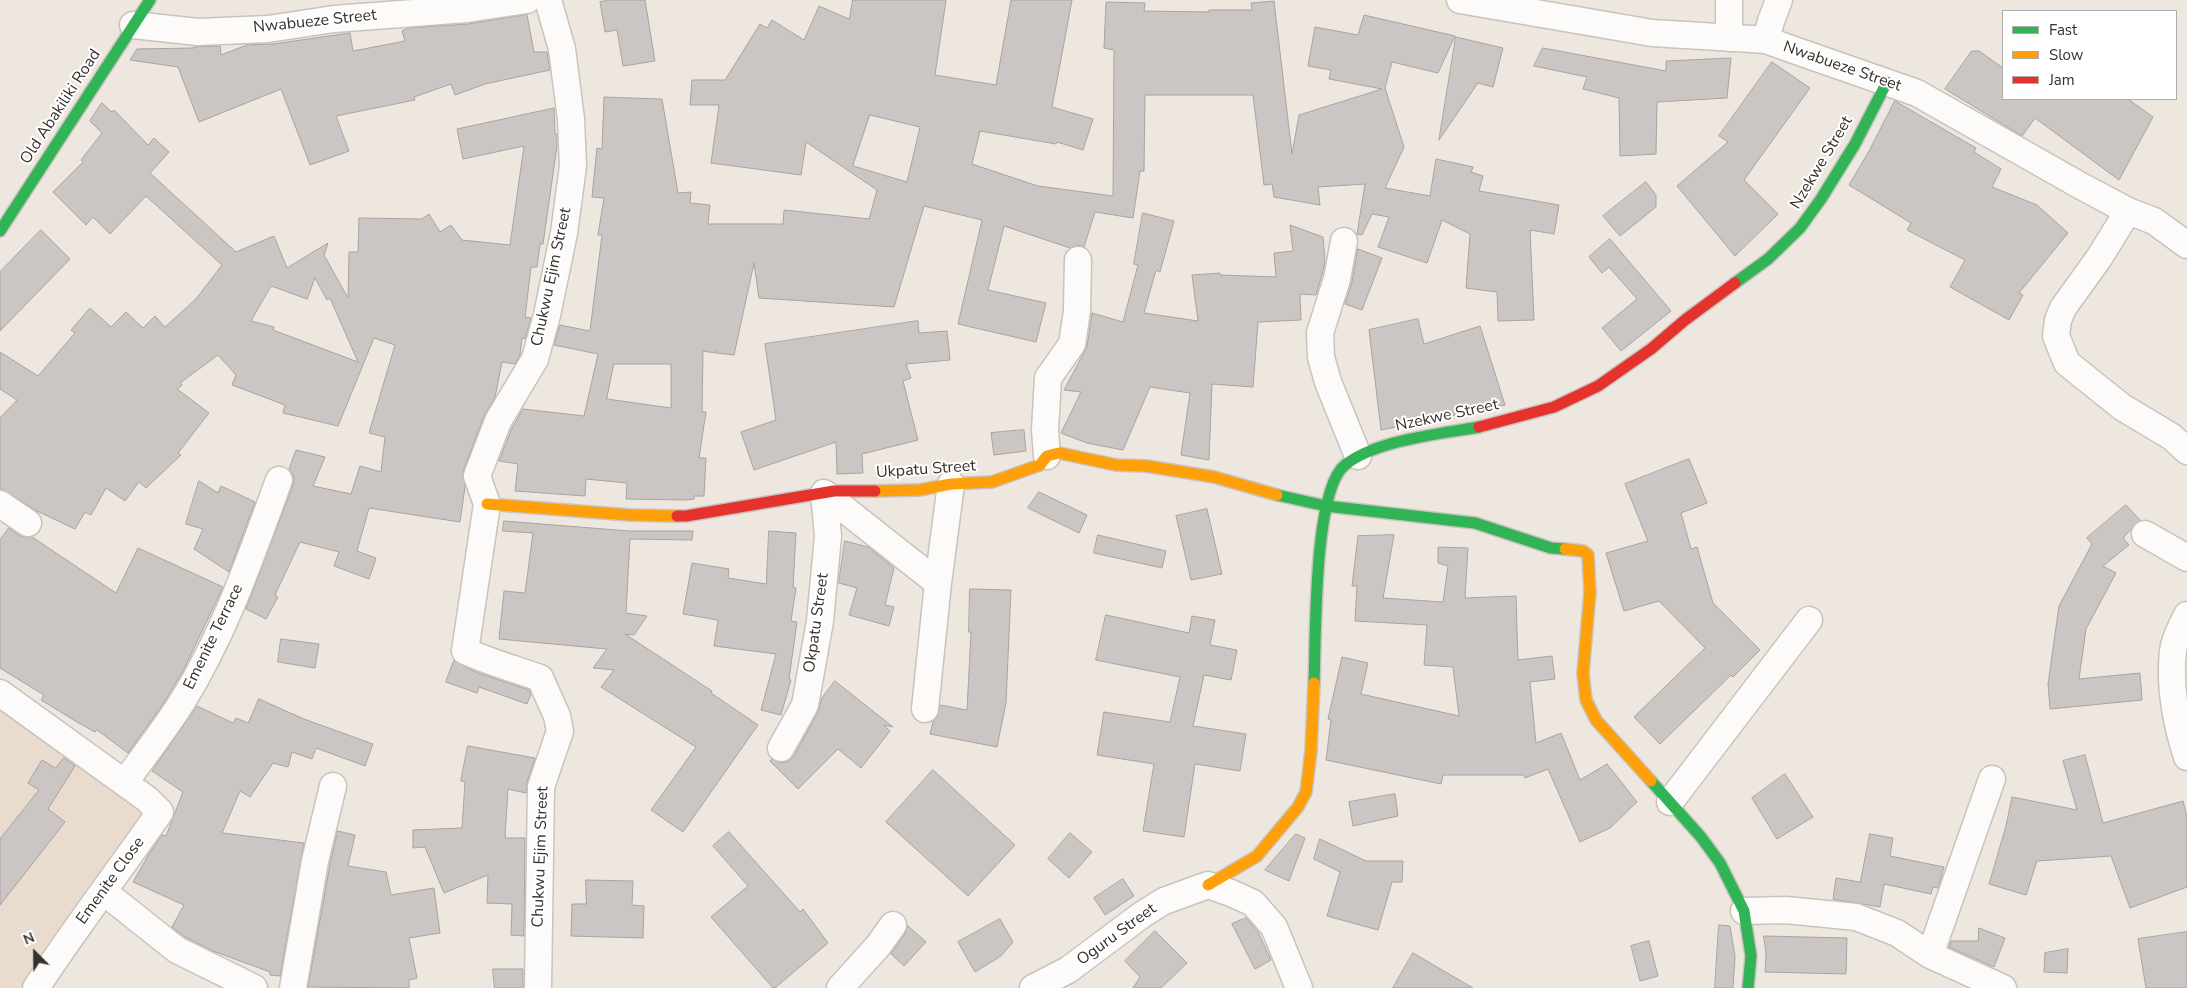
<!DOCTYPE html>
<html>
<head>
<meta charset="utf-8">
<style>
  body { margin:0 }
  #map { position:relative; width:2187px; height:988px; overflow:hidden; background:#eee7df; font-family:"Nunito Sans",sans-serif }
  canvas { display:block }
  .legend { position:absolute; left:2002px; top:10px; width:175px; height:90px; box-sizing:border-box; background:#fff; border:1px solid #afadaa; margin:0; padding:6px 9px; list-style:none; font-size:15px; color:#36312b }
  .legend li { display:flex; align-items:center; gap:10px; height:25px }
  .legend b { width:25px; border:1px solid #afadaa }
  .north { position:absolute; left:10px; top:928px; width:50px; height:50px; -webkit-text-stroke:4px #fff; paint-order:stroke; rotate:337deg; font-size:14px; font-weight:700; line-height:20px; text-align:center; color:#36312b }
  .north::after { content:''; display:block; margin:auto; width:18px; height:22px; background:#36312b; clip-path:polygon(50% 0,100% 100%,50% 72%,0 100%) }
</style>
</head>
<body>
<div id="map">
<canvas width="2187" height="988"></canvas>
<ul class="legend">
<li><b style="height:6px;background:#30b455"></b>Fast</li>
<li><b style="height:6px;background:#ff9f0a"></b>Slow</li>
<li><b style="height:6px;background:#e5322d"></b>Jam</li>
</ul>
<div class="north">N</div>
</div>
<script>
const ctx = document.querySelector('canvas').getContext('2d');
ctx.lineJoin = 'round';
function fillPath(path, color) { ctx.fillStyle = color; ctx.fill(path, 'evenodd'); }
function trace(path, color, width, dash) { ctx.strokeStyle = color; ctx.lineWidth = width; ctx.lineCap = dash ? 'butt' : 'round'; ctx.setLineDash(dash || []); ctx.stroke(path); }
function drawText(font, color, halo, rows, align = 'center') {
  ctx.font = font + ' "Nunito Sans",sans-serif'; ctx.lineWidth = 4; ctx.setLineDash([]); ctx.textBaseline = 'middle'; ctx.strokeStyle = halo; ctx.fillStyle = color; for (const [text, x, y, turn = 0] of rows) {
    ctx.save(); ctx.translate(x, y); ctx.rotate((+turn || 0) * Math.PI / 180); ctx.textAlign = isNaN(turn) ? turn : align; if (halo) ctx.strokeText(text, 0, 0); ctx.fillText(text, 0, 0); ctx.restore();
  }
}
const built = new Path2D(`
  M0 705 149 811 21 988H0Z`);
const building = new Path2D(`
  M610 0H645L655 61 623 66 617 30 605 32 600 2Z
  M853 0H946L935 75 996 85 1011 0H1072L1052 107 1093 119 1083 150 1057 142 1056 144 980 131 972 164 1038 186 1113 196 1114 50 1104 48 1106 2 1145 3 1144 11 1209 12V10H1252L1251 3 1274 1 1292 154 1299 115 1382 89 1329 79 1331 70 1308 66 1315 27 1358 35 1364 15 1455 36 1438 73 1392 62 1385 88 1404 147 1385 188 1430 196 1436 159 1473 167 1471 172 1483 176 1479 191 1559 205 1554 234 1530 230 1534 320 1498 321 1497 292 1466 288 1470 234 1442 220 1427 263 1378 247 1389 217 1372 214 1362 235 1357 234 1365 184 1318 187 1320 205 1274 197 1272 184 1264 185 1253 95H1145L1144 171H1140L1133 218 1095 212 1084 247 1078 245 1070 248 1004 226 988 290 1046 303 1036 342 958 324 982 220 924 206 894 307 759 298 754 263 734 355 716 353 715 351V353L703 351 702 412H706L699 458H706L704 496H694V499L685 500 626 499 627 483 586 479 585 496 515 491 518 464 499 461 512 428 523 409 584 416 598 354 554 345 560 325 590 331 602 235H598L604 198 592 197 597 148 602 149 604 97 662 99 678 193 691 192 690 203 710 205 708 224H783L784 210 869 219 877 190 806 142 801 175 711 163 719 105H690L692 80H725L760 24 767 28 772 20 804 40 819 6 849 19ZM870 115 920 127 907 182 853 166ZM614 364H671V408L607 399Z
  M527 15 534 52H547L550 70 485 84 455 95 451 84 414 97 415 100 336 116 349 151 310 165 281 89 199 122 178 67 130 60 137 49 194 48 193 47 220 46 221 55 247 45 273 44 350 33 353 51 405 41 402 31 408 28 468 24Z
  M1456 37 1503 48 1493 87 1478 83 1439 140Z
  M1543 48 1666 71V61L1731 58 1727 98 1657 102 1656 154 1620 156 1619 98 1583 89 1587 77 1534 66Z
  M1972 51H1979L2003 68V99H2128L2153 117 2119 180 2035 118 2022 136 1945 89Z
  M1772 62 1810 88 1744 180 1778 214 1735 256 1677 186 1728 142 1719 136Z
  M1895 101 1976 148 1974 152 2001 169 1992 187 2037 205 2068 233 2019 293 2023 295 2009 320 1950 287 1965 260 1907 230 1911 223 1849 185 1869 151Z
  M102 103 112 112 114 110 148 145 154 138 169 152 150 173 236 252 274 236 287 268 328 243 324 255 348 298 349 252H358L359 218 422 219 429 214 440 232 451 225 462 240 510 245 524 146 463 159 457 129 554 108 555 134H557V146L543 244H540L537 267H531L525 317 531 318 525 339 522 338 520 355 515 364 502 362 495 397 484 416 463 471 465 487 460 522 369 508 357 551 376 558 369 579 334 566 339 552 300 542 275 595 278 597 266 619 246 609 293 485 294 477 289 469 296 450 325 457 313 486 351 494 360 466 381 472 385 437 369 433 395 345 374 338 338 426 283 413 285 405 232 385 236 375 218 355 180 383 182 385 177 389 209 413 178 453 181 455 146 488 139 482 125 501 106 488 91 515 85 512 75 529 37 511 0 488V418L17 400 0 389V352L38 376 75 333 71 330 90 308 111 327 126 312 143 328 155 316 165 327 196 299 222 265 146 196 110 234 93 217 86 225 53 192 83 162 81 160 102 133 90 121ZM315 278 327 300 330 298 358 362 273 330 274 327 251 321 271 286 307 299Z
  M1646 182 1656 195V207L1620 236 1603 216Z
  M1143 213 1174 221 1160 272 1156 270 1144 313 1198 321 1192 275 1220 273V275L1276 277 1274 253 1293 251 1290 225 1323 237 1325 261 1322 275 1316 295 1300 294 1301 320 1258 322 1253 387 1212 384 1209 460 1181 455 1190 393 1150 387 1123 450 1087 443 1061 433 1081 392 1064 390 1087 347 1092 313 1123 322 1138 265 1134 264Z
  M41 230 70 259 0 331V272Z
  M1610 239 1671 311 1621 351 1602 328 1637 299 1609 267 1602 273 1589 257Z
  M1358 249 1382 258 1362 310 1345 304 1352 282Z
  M1418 319 1424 344 1480 326 1505 405 1381 430 1369 330Z
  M918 321 919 333 947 331 950 360 906 364 911 378 903 381 918 440 862 454 863 473 837 474 836 442 754 470 741 432 776 420 765 344Z
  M1024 430 1026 451 994 455 991 433Z
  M1689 459 1707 503 1681 513 1691 549 1697 547 1713 603 1760 650 1733 677 1731 675 1660 744 1634 717 1705 648 1659 601 1624 611 1606 553 1648 541 1625 484Z
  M199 481 218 493 221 486 255 502 229 572 194 549 203 529 186 524Z
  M1039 492 1087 515 1079 533 1028 508Z
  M2126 505 2140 520 2123 538 2129 545 2103 566 2116 573 2086 629 2079 679 2140 673 2142 700 2050 709 2048 684 2059 606 2092 544 2087 538Z
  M1207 509 1222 574 1191 580 1176 516Z
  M504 521 629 531H693L692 540 630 539 626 613 647 616 634 635 625 634 712 691 711 693 758 725 683 832 651 810 696 747 601 687 614 670 593 668 607 649 499 639 504 591 525 593 533 533 503 531Z
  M9 528 20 536 32 537 116 593 138 548 223 587 184 669 163 704 128 753 97 730 95 732 77 722 41 700 44 695 0 668V540Z
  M769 531 796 533 793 587 796 588 791 621 797 622 789 679 791 680 781 715 761 710 776 654 714 646 718 620 683 614 692 563 729 569 728 578 766 584Z
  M1098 535 1166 551 1162 568 1094 553Z
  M1394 535 1383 598 1443 602 1448 566 1438 563V547L1468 548 1465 598 1516 596 1518 660 1552 656 1555 679 1530 682 1536 743 1561 733 1580 780 1607 764 1637 802 1610 828 1580 842 1548 769 1525 778 1524 775H1443L1441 784 1326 760 1331 720 1328 719 1342 657 1368 663 1361 694 1459 716 1453 667 1424 665 1427 625 1355 621 1357 586H1352L1358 536Z
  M845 541 868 547 894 568 885 605 894 607 889 626 849 615 857 588 839 583Z
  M970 589 1011 590 1006 703 997 747 930 734 933 722 937 717 940 705 967 710 971 632H969Z
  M1106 615 1189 633 1192 616 1215 620 1210 645 1237 650 1231 680 1204 675 1193 726 1246 734 1240 771 1195 764 1184 837 1143 831 1154 764 1097 755 1104 712 1170 722 1180 677 1096 660Z
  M281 639 319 644 315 668 278 662Z
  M454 661 478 673 529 690 531 694 527 704 479 687 477 693 446 682Z
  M835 681 893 727 884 725 890 731 861 768 838 749 798 789 770 761 772 759 782 763 789 761 794 756 818 712 822 698Z
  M259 699 304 719 373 744 365 766 316 748 312 759 292 752 288 767 273 763 250 797 240 791 222 833 304 843 280 976 270 975V972L213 951 185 937 172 927 184 905 133 882 149 854 162 835 166 836 183 792 152 771 197 706 233 723 236 718 248 723Z
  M468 746 535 758 527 782 526 793 508 789 505 838H525L524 936 511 935 512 904 487 903 488 875 444 893 425 847 413 848V830L462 828 465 782 461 781Z
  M2085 755 2103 823 2183 801 2187 817V887L2130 908 2111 856 2037 861 2026 895 1989 884 2006 826 2012 797 2077 810 2063 761Z
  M64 758 75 766 48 809 65 822 0 905V839L39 790 28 783 42 760 55 768Z
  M933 770 1015 845 968 896 886 822Z
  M1785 774 1813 817 1777 839 1752 798Z
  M1395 794 1398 816 1353 826 1349 802Z
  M338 831 355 835 348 866 386 872 391 895 434 888 440 933 409 938 417 978 409 980V988L308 987 330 864Z
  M729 832 800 912 803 909 828 943 775 988H773L711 917 748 886 713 846Z
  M1070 833 1092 852 1069 878 1048 859Z
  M1296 834 1305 838 1289 881 1265 870Z
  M1870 834 1893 838 1890 856 1944 867 1938 888 1933 887 1931 894 1884 884 1880 907 1833 899 1836 878 1860 882Z
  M1320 839 1366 861H1403L1402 882H1392L1378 930 1327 916 1340 872 1314 859Z
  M1123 879 1134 896 1105 915 1094 898Z
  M586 880 633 881 632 905 644 906 643 938 571 936 572 904H586Z
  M1246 918 1258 932 1271 960 1255 969 1232 924Z
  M1000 919 1013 942 1001 956 975 972 958 942Z
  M1719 925 1730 926 1735 956 1733 988H1715Z
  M908 926 926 942 904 966 891 954 905 934Z
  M1979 928 2005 938 1994 967 1949 947 1951 941H1978Z
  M1155 931 1187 963 1161 988H1133L1140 977 1125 961Z
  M2187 932V988H2146L2138 939Z
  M1764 936 1847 938 1846 974 1765 972 1766 954Z
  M1649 941 1658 976 1640 981 1631 946Z
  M2068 949 2067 973 2044 972 2045 953Z
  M1413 953 1473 988H1393Z
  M493 969H523V988H495Z`);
const street = new Path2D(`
  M1460 0 1652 33 1752 39 1766 40 1791 49 1917 93 2081 186 2128 211 2154 221 2187 245
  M1729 0V38
  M133 25 198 32 268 29 334 19 467 9 527 0
  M1766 40 1771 21 1779 0
  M2128 211 2099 258 2063 308 2058 320 2056 336 2067 363 2122 407 2172 437 2187 451
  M1344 241 1337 279 1320 333 1321 357 1328 382 1358 456
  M1047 456 1045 430 1048 378 1072 344 1077 311 1078 260
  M824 493 938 583
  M0 504 28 523
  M2145 534 2187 558
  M2187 615C2182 626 2174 639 2173 651 2169 687 2176 723 2187 757
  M0 693 147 799 160 812C119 871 75 928 36 988
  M925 709 938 583 951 484
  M781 748 805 705 820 621 828 536 824 493
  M125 782C144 756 164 730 182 702 225 633 251 556 279 480
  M1670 802 1809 620
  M104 892 177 950 254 988
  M1744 911 1786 910 1856 917 1897 933 1930 955 2003 988
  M1930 955 1992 779
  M293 988 315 861 333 786
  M538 988 541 787 560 731 557 716 540 678C515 669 489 662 465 651L487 504 477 476 498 421 535 359 547 315 564 233 573 166 571 119 562 49 548 0
  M840 988 878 946 893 925
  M1033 988 1068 970 1143 914 1164 901 1208 885 1231 893 1253 903 1274 927 1299 988`);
const fast = new Path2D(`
  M0 231 150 0
  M1735 283 1768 259 1800 228 1821 199 1855 144 1887 82
  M1277 495 1326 506 1475 523 1551 548 1565 549
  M1314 683C1316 640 1313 490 1345 465 1376 440 1440 434 1479 427
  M1651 781 1701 837 1720 863 1744 911 1751 956 1748 988`);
const slow = new Path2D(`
  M875 491 920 490 951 484 992 482 1040 465 1047 456 1059 453 1116 465 1146 466 1214 477 1277 495
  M487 504 630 515 677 516
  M1565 549 1583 551 1588 555 1590 592 1583 673 1586 700 1596 720 1651 781
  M1208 885 1257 856 1298 807 1306 792 1311 751 1314 683`);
const jam = new Path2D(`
  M1479 427 1554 407 1598 386 1651 349 1685 320 1735 283
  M677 516H686L834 491H875`);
const streetNames = [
  ["Nwabueze Street",315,22,-6],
  ["Nwabueze Street",1842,67,19],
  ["Old Abakiliki Road",61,107,-57],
  ["Nzekwe Street",1822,163,-59],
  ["Chukwu Ejim Street",552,277,-78],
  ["Nzekwe Street",1447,416,-12],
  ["Ukpatu Street",926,470,-4],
  ["Okpatu Street",817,623,-82],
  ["Emenite Terrace",214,637,-64],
  ["Chukwu Ejim Street",541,857,-88],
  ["Emenite Close",111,881,-54],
  ["Oguru Street",1117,935,-36]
];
fillPath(built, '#e9dbcd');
fillPath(building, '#cbc5c4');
trace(building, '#a8a3a1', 1);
trace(street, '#c8c3bc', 29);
trace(fast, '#c8c3bc', 14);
trace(slow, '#c8c3bc', 14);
trace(jam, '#c8c3bc', 14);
trace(street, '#fcfbfa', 26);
trace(fast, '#30b455', 11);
trace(slow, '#ff9f0a', 11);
trace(jam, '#e5322d', 11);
drawText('16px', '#36312b', '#fff', streetNames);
</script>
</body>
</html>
